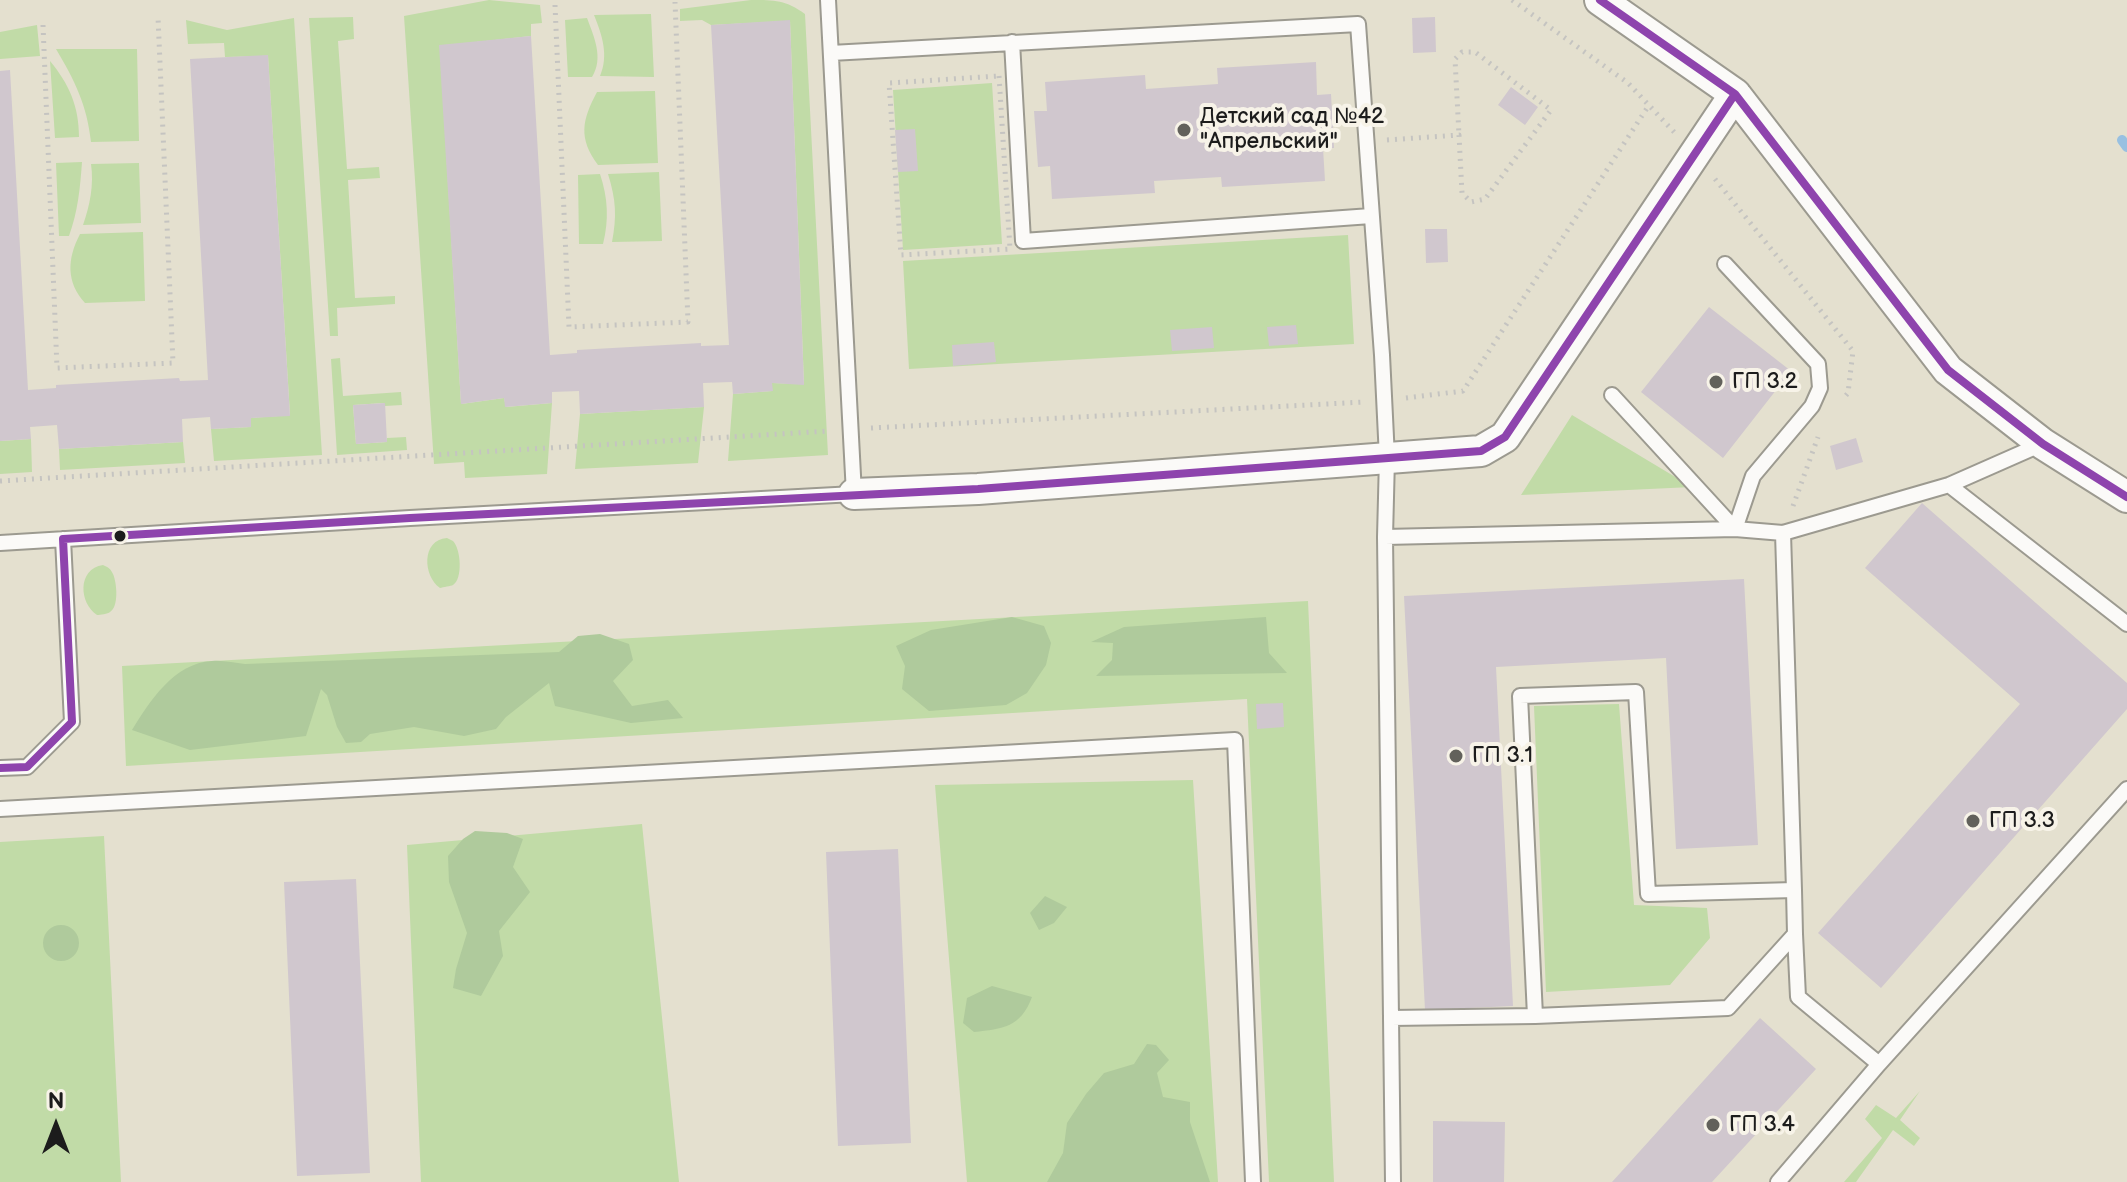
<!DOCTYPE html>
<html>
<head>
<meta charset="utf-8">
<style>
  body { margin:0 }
  #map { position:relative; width:2127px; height:1182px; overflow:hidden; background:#e4e0cf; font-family:"Balsamiq Sans",sans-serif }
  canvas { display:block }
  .north { position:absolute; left:16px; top:1086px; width:80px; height:80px; -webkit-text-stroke:6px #f7f3e8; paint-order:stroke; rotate:0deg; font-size:22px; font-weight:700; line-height:32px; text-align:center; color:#1c1c1c }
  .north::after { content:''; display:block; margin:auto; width:28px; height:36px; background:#1c1c1c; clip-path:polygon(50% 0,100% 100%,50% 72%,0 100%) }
</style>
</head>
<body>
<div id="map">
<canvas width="2127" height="1182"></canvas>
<div class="north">N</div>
</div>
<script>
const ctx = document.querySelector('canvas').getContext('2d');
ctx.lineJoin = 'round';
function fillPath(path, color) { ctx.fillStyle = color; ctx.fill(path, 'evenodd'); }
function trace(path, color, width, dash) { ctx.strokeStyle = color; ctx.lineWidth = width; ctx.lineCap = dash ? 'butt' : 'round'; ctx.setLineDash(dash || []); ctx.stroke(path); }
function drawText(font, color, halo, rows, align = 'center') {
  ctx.font = font + ' "Balsamiq Sans",sans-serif'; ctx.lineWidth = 8; ctx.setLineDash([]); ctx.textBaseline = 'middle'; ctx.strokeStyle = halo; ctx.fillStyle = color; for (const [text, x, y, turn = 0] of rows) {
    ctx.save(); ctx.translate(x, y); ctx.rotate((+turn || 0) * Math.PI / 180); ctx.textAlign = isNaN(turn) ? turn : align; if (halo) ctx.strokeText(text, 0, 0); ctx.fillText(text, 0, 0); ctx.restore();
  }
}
const green = new Path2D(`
  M489 0 540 5 542 23 531 24V36L440 46 461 404 504 398 506 407 552 403 547 474 465 478 464 462 434 464 404 16Z
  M751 0C775 0 786 0 805 14L828 455 728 461 733 394 772 391V383L804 384 790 21 711 25 702 20 680 21V9Z
  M651 14 654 77 600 76C609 55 602 35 594 15Z
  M353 17 354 39 338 41 347 169 379 167 380 178 348 180 355 298 395 296V304L337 308 338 336H330L309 18Z
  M294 18 322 455 214 461 211 429 251 427V418L290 415 268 56 225 57 224 43 188 44 186 20 227 30Z
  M587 18C594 37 604 58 592 77H568L565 20Z
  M37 25 40 56 0 59V32Z
  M56 49H137L139 141 91 142C87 105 75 81 56 49Z
  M50 61C69 84 79 106 79 137L55 138Z
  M992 83 1002 244 903 250 893 90Z
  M655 91 658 163 598 165C578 138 582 120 597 92Z
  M82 162C80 189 78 211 69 236H59L56 163Z
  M139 163 141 223 83 225C90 205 94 185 91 164Z
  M659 172 662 241 612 242C617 216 616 200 608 174Z
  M600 174C608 198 609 220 603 244H579L578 175Z
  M143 232 145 301 85 303C66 282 67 259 80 234Z
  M1348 235 1354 344 909 369 903 261Z
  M340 358 343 396 401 392 402 405 385 406 384 403 353 405 356 444 387 442V438L406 437 407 450 337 455 331 359Z
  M704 407 698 463 575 469 580 414Z
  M1572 415 1692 487 1521 495Z
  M31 439 32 472 0 474V441Z
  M183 442 185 463 60 470 59 449Z
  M447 538C449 539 451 540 453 541 461 549 463 579 453 585 451 586 443 587 440 588 423 576 421 540 447 538Z
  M103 565C109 568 110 568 113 574 117 583 119 607 110 612 108 614 100 615 97 615 79 603 77 569 103 565Z
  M1308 601 1334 1182H1269L1247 699 126 766 122 666Z
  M1619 704 1634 905 1707 908 1710 938 1670 985 1546 992 1534 706Z
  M1193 780 1218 1182H967L935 785Z
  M642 824 679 1182H421L407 845Z
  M104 836 121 1182H0V842Z
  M1920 1091 1900 1120 1920 1138 1914 1146 1893 1130 1856 1182H1844L1882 1138 1865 1119 1876 1105 1896 1118Z`);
const forest = new Path2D(`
  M1012 617 1044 626 1051 643 1046 665 1027 693 1006 705 929 711 902 689 905 666 896 646 931 630Z
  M1266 617 1269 653 1287 673 1096 676 1112 660 1113 643 1091 642 1124 627Z
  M600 634 629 644 633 660 613 681 632 706 668 700 683 718 631 723 555 706 549 683 506 717 496 729 464 736 414 727 370 734 361 742 346 743 337 727 327 695 321 689 306 736 190 750 132 730C150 701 174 663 212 661 223 660 234 663 245 664L559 652 578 636Z
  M475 831 507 833 523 839 513 867 530 892 499 931 503 956 481 996 453 988 456 969 467 933 449 882 448 856 463 839Z
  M1045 896 1067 907 1054 923 1039 930 1030 913Z
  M43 943a18 18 0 1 1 36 0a18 18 0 1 1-36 0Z
  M992 986 1032 997C1021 1027 1003 1029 974 1032L963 1023 967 998Z
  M1147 1044 1156 1045 1169 1060 1157 1073 1163 1097 1190 1102V1122L1210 1182H1047L1063 1153 1067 1123 1086 1094 1104 1073 1134 1064Z`);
const stream = new Path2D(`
  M2122 140 2127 147`);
const building = new Path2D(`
  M1435 17 1436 52 1413 53 1412 18Z
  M790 20 804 385 772 383 773 391 733 394 732 382 703 383 704 407 580 414 579 391 552 392V403L505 407 504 398 461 404 439 45 531 36 550 355 577 353V350L701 343V346L729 345 711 25Z
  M268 55 290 416 251 418V427L211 429 210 417 182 419 183 442 59 449 57 425 30 427 31 439 0 441V71L10 70 28 390 56 388V385L179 378 180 381 208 380 190 59Z
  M1316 62 1317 95 1331 94 1334 148H1323L1325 181 1222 187 1221 177 1154 181 1155 193 1052 199 1050 166 1038 167 1034 111H1047L1045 82 1145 75 1146 89 1218 84 1217 68Z
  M1511 87 1538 107 1525 125 1498 105Z
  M915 129 918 171 898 172 895 130Z
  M1425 229H1447L1448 262 1426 263Z
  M1709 307 1791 371 1723 458 1641 392Z
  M1296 325 1298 344 1269 346 1267 327Z
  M1212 327 1214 348 1172 351 1170 330Z
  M994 342 996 362 953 366 952 345Z
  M385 403 387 442 356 444 353 405Z
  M1856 438 1863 462 1836 470 1830 446Z
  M1922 503 2127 683V709L1881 988 1818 933 2020 704 1865 568Z
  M1744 579 1758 845 1676 849 1666 658 1496 667 1513 1006 1425 1010 1404 596Z
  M1283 703 1284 727 1257 729 1256 704Z
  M898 849 911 1143 838 1146 826 852Z
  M356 879 370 1173 297 1176 284 882Z
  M1760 1018 1816 1069 1712 1182H1612Z
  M1433 1121 1505 1122 1504 1182H1433Z`);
const path = new Path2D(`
  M1512 0 1628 83 1675 133
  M555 5 569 327 688 322 675 2
  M43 25 57 368 173 363 158 17
  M999 76 1010 249 901 255 889 83Z
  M1387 140 1459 135 1462 193 1471 202 1485 199 1551 110 1475 52H1462L1455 59 1459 135
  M1715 179 1853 351 1848 393 1843 399
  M1406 398 1463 391 1649 105
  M871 428 1364 402
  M0 481 829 431
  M1793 506 1818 437`);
const service = new Path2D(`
  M1012 42 1023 241 1371 216
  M831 53 1358 24 1382 355 1387 458 1385 537 1391 1018 1535 1016 1520 696 1636 692 1648 894 1794 890 1783 533
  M1612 395 1735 529 1753 476 1812 406 1820 388 1818 364 1725 264
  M1949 485 2127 624
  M1385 537 1735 529 1783 533 1949 485 2042 444
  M0 543 410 518 854 494 828 0
  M0 768 27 767 72 722 63 539
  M0 809 1235 740 1253 1182
  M1795 934 1798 997 1879 1064
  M1535 1016 1728 1008 1795 934 1794 890
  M1391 1018 1393 1182
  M1778 1182 1879 1064 2127 789`);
const minor = new Path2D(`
  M1600 0 1735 94 1948 370 2043 444 2127 497
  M854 494 978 489 1481 451 1505 437 1735 94`);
const bus1 = new Path2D(`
  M1600 0 1735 94 1948 370 2043 444 2127 497
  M0 768 27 767 72 722 63 539 410 518 978 489 1481 451 1505 437 1735 94`);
const markers = [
  [1184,130,8,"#62615b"],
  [1716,382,8,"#62615b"],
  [120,536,7,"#1c1c1c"],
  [1456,756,8,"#62615b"],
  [1973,821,8,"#62615b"],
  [1713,1125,8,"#62615b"]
];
const poiNames = [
  ["Детский сад №42",1200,117],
  ["\"Апрельский\"",1200,142],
  ["ГП 3.2",1732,382],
  ["ГП 3.1",1472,756],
  ["ГП 3.3",1989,821],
  ["ГП 3.4",1729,1125]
];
fillPath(green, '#c1dba7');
fillPath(forest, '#afca9c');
trace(stream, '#98c0e1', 10);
fillPath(building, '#d0c7ce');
trace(service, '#9c9a90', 18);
trace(minor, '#9c9a90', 34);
trace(path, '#c5c4c1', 5, [2, 6]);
trace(service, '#fbfaf8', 14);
trace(minor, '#fbfaf8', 30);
trace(bus1, '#8e44ad', 8);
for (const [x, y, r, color] of markers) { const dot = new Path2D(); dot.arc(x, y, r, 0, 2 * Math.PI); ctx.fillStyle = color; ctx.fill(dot); trace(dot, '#f7f3e8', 3); }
drawText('22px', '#1c1c1c', '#f7f3e8', poiNames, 'left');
</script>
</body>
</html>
